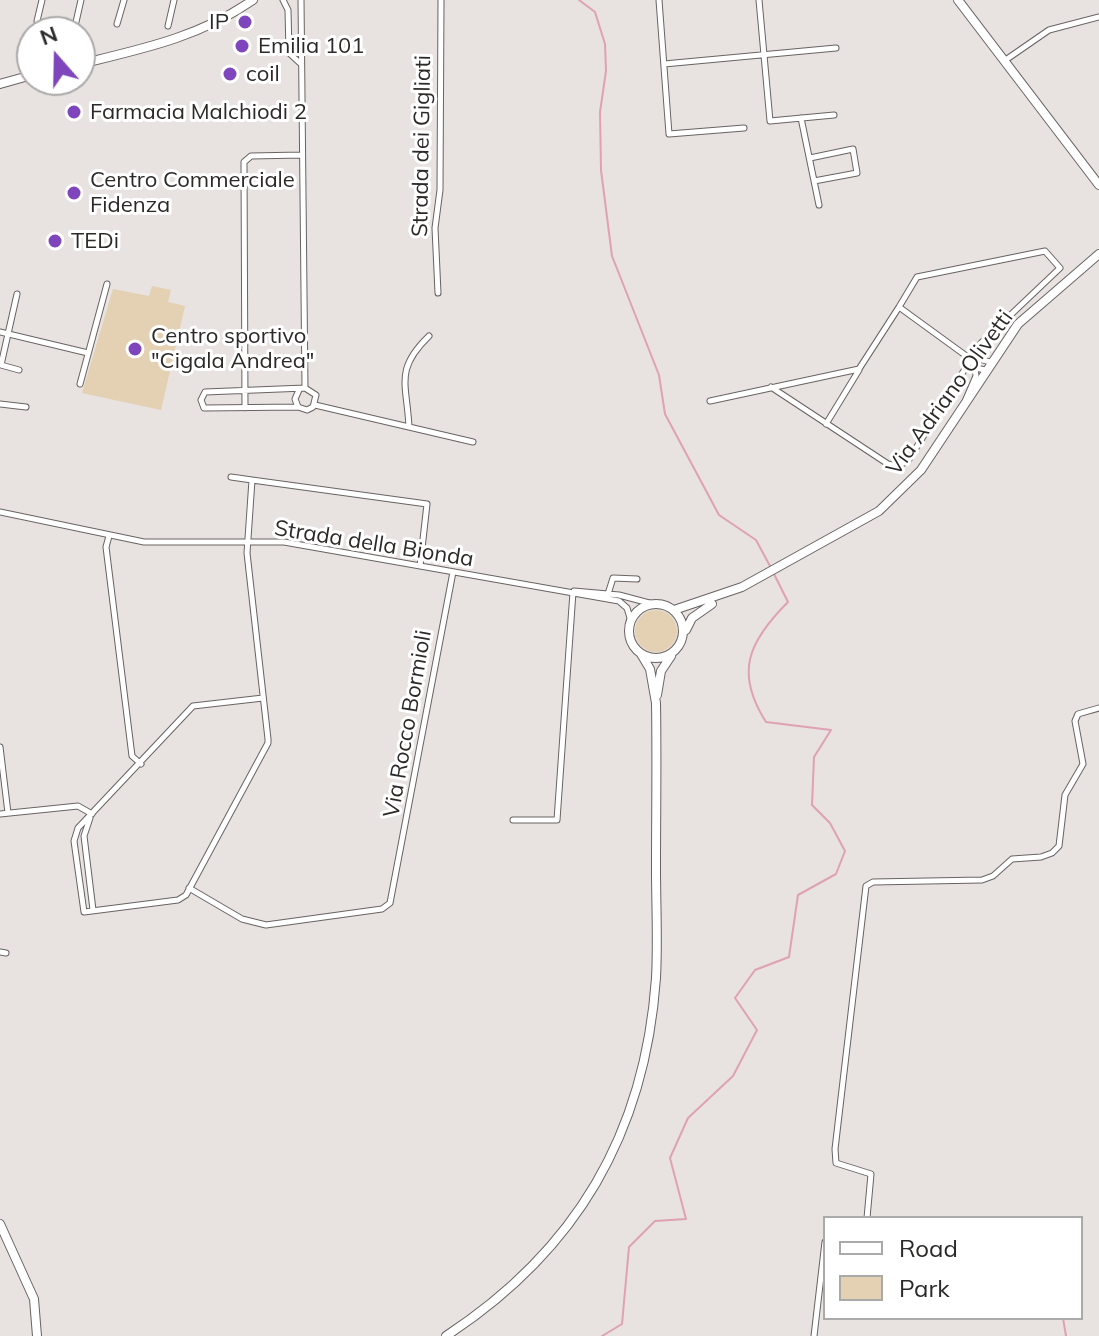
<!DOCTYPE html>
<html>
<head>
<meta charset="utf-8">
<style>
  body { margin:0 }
  #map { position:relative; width:1099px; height:1336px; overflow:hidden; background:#e8e2e0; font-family:Mulish,sans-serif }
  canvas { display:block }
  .legend { position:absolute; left:823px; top:1216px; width:260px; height:104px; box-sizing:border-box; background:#fff; border:2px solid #abaaa9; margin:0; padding:10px 14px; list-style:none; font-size:24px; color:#2c2a29 }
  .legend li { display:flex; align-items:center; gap:16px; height:40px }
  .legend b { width:40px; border:2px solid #abaaa9 }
  .north { position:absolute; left:16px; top:16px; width:80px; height:80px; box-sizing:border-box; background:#fff; border:2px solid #abaaa9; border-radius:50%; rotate:340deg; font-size:22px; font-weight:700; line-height:32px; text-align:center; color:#2c2a29 }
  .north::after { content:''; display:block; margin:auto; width:28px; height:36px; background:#7f45bc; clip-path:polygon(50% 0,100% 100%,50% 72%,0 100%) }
</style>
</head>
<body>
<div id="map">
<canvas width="1099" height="1336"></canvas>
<ul class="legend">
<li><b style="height:10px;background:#fff"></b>Road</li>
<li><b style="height:22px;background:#e4d0b2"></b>Park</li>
</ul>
<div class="north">N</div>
</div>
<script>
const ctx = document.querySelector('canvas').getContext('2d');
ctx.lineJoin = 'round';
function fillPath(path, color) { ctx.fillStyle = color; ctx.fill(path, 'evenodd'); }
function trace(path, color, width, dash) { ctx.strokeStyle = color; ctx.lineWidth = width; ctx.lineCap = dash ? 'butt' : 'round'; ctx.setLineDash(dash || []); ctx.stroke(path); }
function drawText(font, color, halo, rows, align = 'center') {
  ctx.font = font + ' Mulish,sans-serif'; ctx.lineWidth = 6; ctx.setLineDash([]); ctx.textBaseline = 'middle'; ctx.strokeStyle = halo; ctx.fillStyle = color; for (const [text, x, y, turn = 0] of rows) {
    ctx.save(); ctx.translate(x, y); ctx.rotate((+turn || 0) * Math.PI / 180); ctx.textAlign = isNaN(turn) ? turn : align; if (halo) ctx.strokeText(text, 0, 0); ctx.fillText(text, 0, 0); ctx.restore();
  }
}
const green = new Path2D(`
  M152 286 171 290 168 302 185 306 161 410 82 393 113 289 149 296Z
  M635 631a21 21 0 1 1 42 0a21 21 0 1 1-42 0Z`);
const stream = new Path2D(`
  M579 0 595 12 605 44 606 71 600 112 601 170 612 256 659 375 665 414 719 515 756 540 770 566
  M1063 1318 1066 1336
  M602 1336 622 1324 629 1247 655 1221 686 1219 670 1158 688 1118 733 1076 757 1030 735 998 755 970 789 957 798 895 836 874 845 851 830 823 812 805 814 757 831 730 766 722C734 672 749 641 788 602L773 572`);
const street = new Path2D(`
  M283 0 288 10 289 53 301 64
  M301 0 305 388
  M659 0 669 134 744 128
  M759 0 770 121 834 115
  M37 21 42 0
  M76 22 81 0
  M117 24 124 0
  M168 26 174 0
  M1007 59 1049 30 1099 17
  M664 64 836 48
  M801 118 819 205
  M810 158 853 149 857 173 814 181
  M438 293 435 228 440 190 441 0
  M17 294 1 365 19 370
  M0 332 88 353
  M985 370 976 368 965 355 990 362
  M80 384 107 284
  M771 387 888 464 897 466 908 461 981 343 1060 268 1045 251 917 277 899 307
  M966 399 976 376 975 367
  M710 401 859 369 899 307 965 355
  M0 404 26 407
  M315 405 473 442
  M298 407 204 408 201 400 205 392 305 388 316 395 313 407 307 410 298 407 295 399 299 390
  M245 408 244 162 251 156 301 155
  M826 424 859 370
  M409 427C407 384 394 370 429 336
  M231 477 252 480
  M0 512 144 542H284L619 601 627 608 631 621
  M109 536 106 547 132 756 141 764
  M574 591 619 595 653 604
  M608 594 613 578 637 579
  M263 698 193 706 78 828 74 841 84 912 178 900 186 895 268 743V739L247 553 252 480 427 504 420 566
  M0 747 8 813
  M0 814 78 806 92 814
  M90 818 84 836 93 910
  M513 820H557L573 592
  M189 888 242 919 266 925 382 909 390 903 453 572
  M0 952 6 953
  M867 1218 871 1174 836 1163 835 1149 866 886 873 882 982 880 993 876 1012 859 1041 857 1052 853 1059 846 1065 795 1083 764 1075 721 1078 714 1099 708
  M814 1336 825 1242`);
const secondary = new Path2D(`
  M958 0 1099 185
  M80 64C142 49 200 37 253 0
  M0 84 32 75
  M629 631a27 27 0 1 1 54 0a27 27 0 1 1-54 0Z
  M674 610 742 587 879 511 921 470 1018 324 1099 254
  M686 630 692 618 712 604
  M657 695 661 671 671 656
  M0 1224 34 1299 37 1336
  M446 1336C576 1251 645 1134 656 978 658 942 656 904 656 868 656 813 657 758 656 703L650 669 641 654`);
const markers = [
  [245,22,8,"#7f45bc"],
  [242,46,8,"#7f45bc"],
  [230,74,8,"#7f45bc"],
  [74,112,8,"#7f45bc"],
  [74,193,8,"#7f45bc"],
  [55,241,8,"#7f45bc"],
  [135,349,8,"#7f45bc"]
];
const poiNames = [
  ["IP",229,22,"right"],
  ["Emilia 101",258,46],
  ["coil",246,74],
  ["Farmacia Malchiodi 2",90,112],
  ["Centro Commerciale",90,180],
  ["Fidenza",90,205],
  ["TEDi",71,241],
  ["Centro sportivo",151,336],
  ["\"Cigala Andrea\"",151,361]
];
const streetNames = [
  ["Strada dei Gigliati",422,146,-89],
  ["Via Adriano Olivetti",950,393,-54],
  ["Strada della Bionda",374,544,9],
  ["Via Rocco Bormioli",408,724,-80]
];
fillPath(green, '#e4d0b2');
trace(stream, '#dea2b3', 2);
trace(street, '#696462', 7);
trace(secondary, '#696462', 10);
trace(street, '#fff', 5);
trace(secondary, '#fff', 8);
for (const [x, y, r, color] of markers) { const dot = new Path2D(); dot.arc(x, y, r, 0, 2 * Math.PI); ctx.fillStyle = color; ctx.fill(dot); trace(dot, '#fff', 3); }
drawText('22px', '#2c2a29', '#fff', poiNames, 'left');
drawText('22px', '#2c2a29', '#fff', streetNames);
</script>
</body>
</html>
